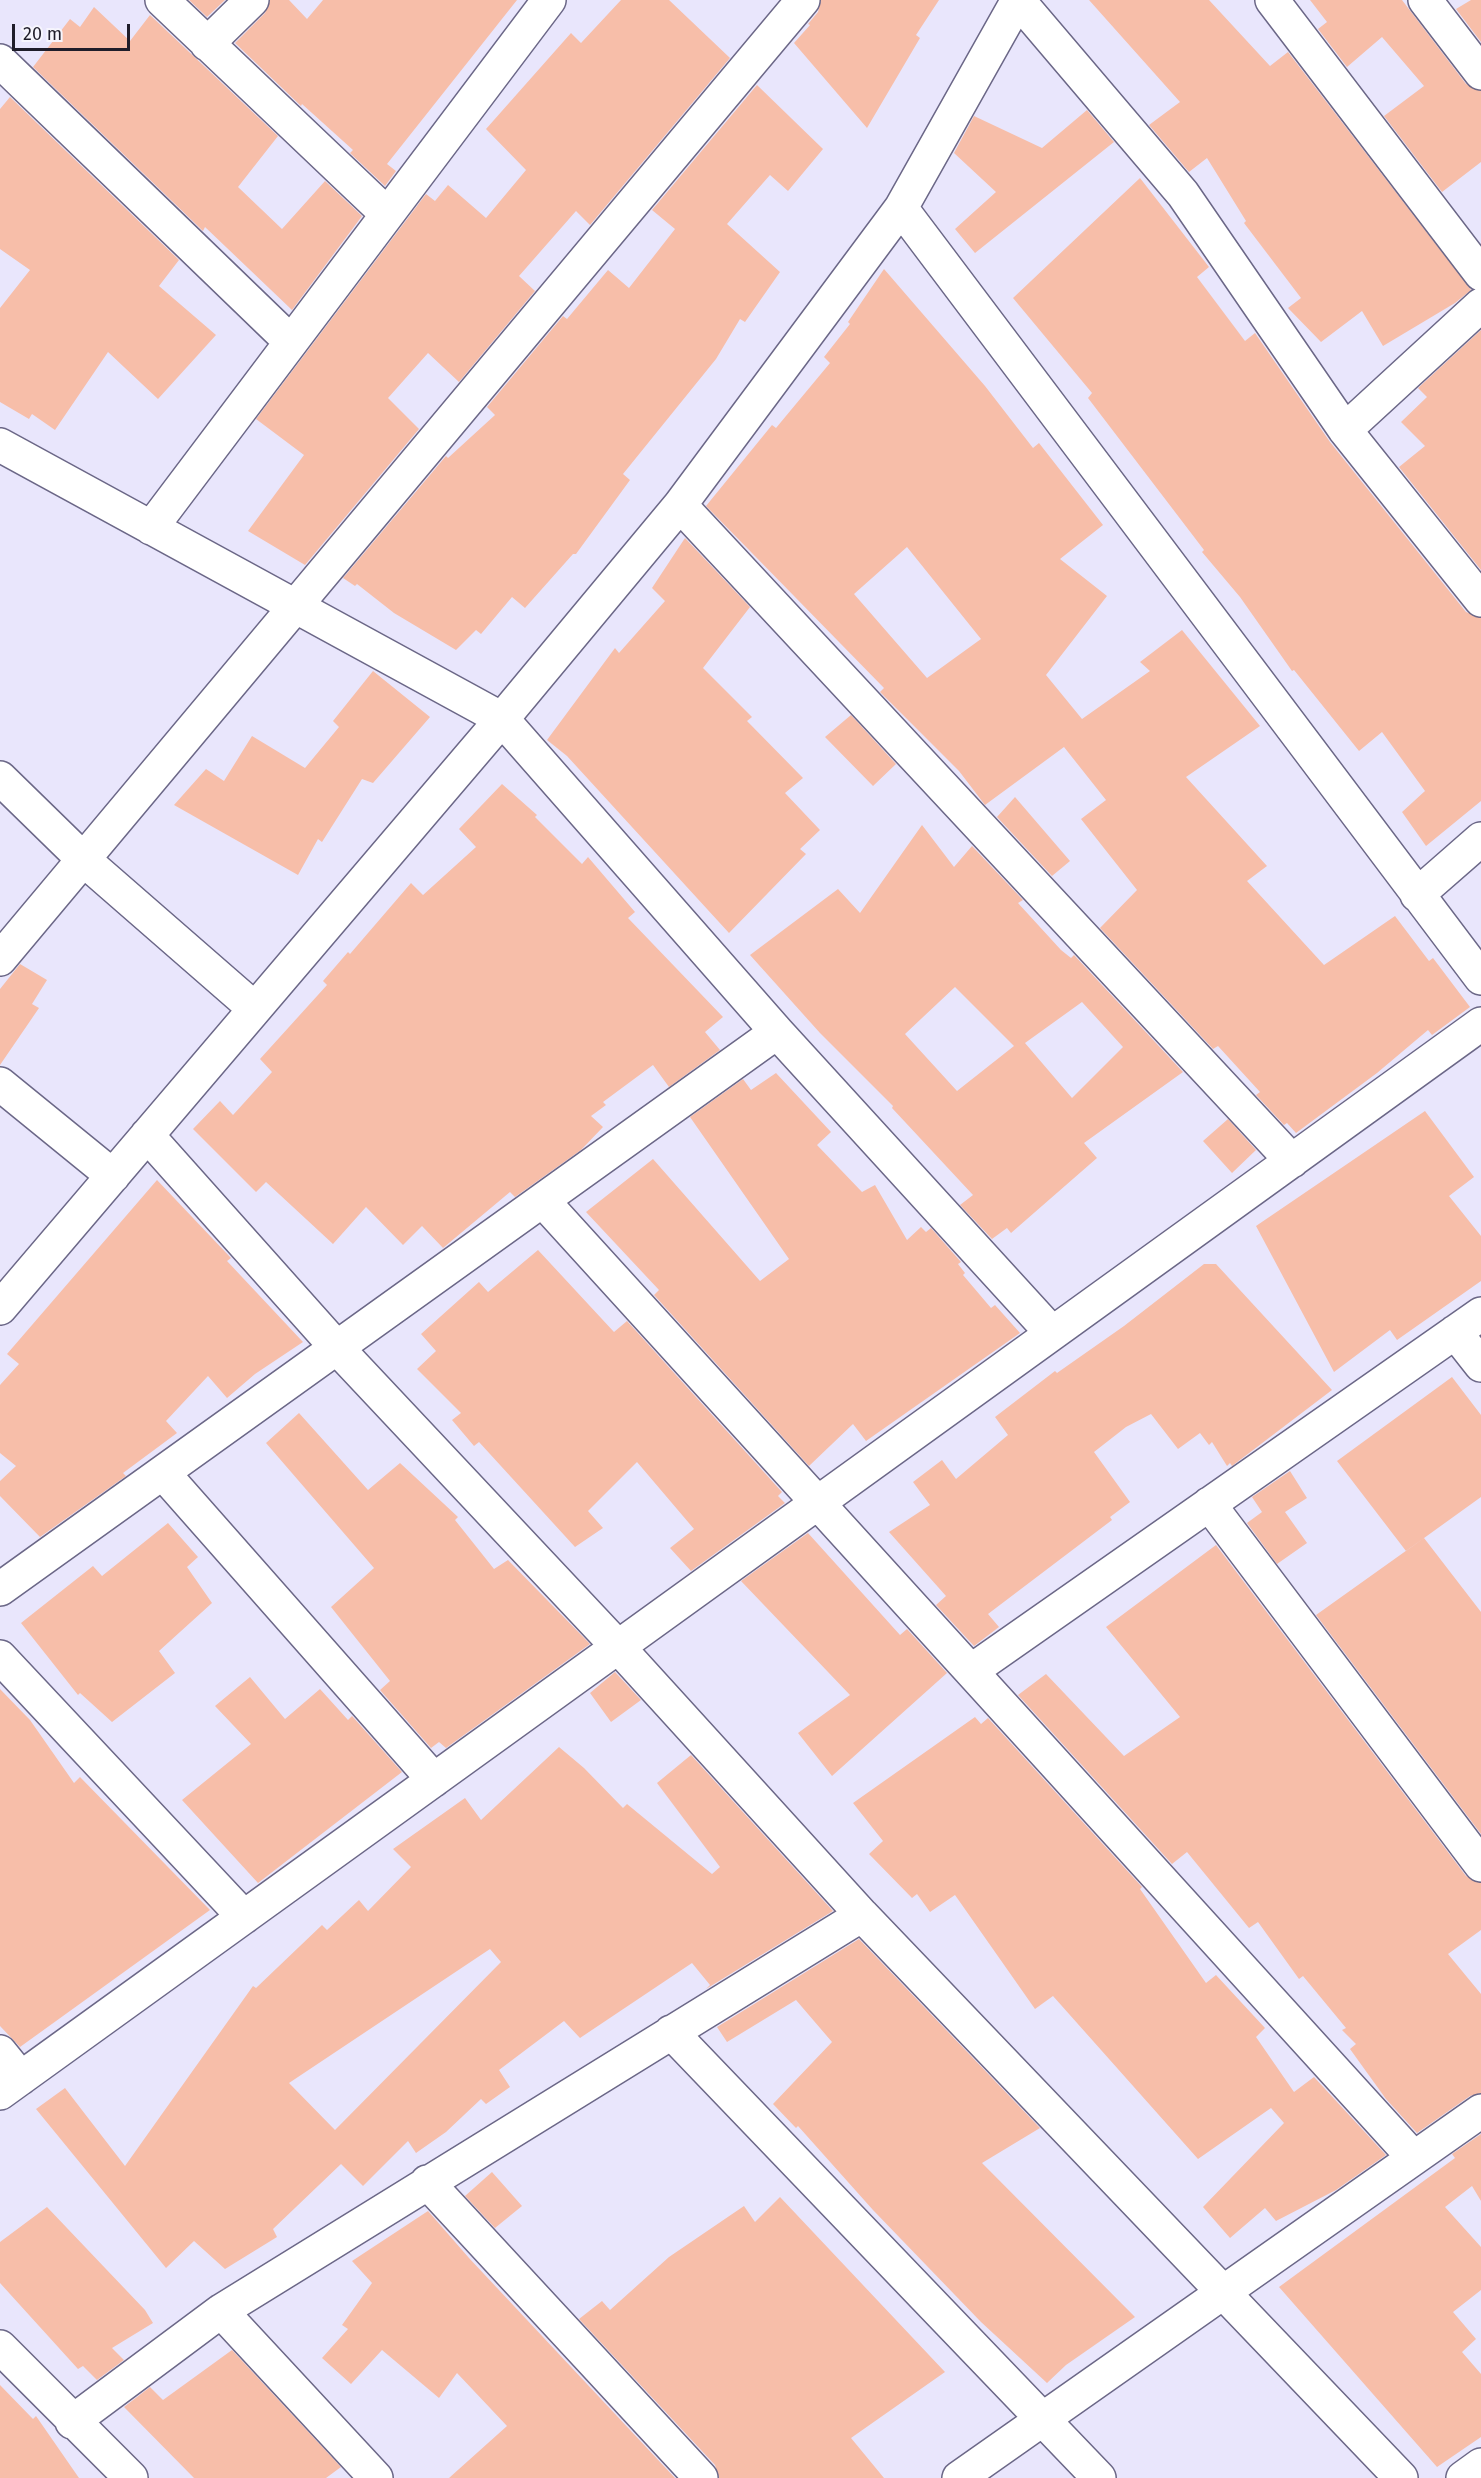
<!DOCTYPE html>
<html>
<head>
<meta charset="utf-8">
<style>
  body { margin:0 }
  #map { position:relative; width:1481px; height:2478px; overflow:hidden; background:#e9e6fc; font-family:"Fira Sans",sans-serif }
  canvas { display:block }
  .scale { position:absolute; left:12px; top:24px; width:118px; height:27px; box-sizing:border-box; border:3px solid #1f1d2a; border-top:0; padding-left:8px; font-size:18px; line-height:21px; white-space:nowrap; color:#1f1d2a; -webkit-text-stroke:4px #f6f5fd; paint-order:stroke }
</style>
</head>
<body>
<div id="map">
<canvas width="1481" height="2478"></canvas>
<div class="scale">20 m</div>
</div>
<script>
const ctx = document.querySelector('canvas').getContext('2d');
ctx.lineJoin = 'round';
function fillPath(path, color) { ctx.fillStyle = color; ctx.fill(path, 'evenodd'); }
function trace(path, color, width, dash) { ctx.strokeStyle = color; ctx.lineWidth = width; ctx.lineCap = dash ? 'butt' : 'round'; ctx.setLineDash(dash || []); ctx.stroke(path); }
const building = new Path2D(`
  M189 0H225L207 17Z
  M270 0H289L307 19 323 0H517L387 164 396 171 385 186 350 153 353 150 302 104 301 106 235 43 265 13Z
  M621 0H669L730 58 590 225 576 211 519 276 535 291 459 382 428 353 388 398 419 429 305 565 248 531 304 455 256 419 426 194 435 201 448 185 486 218 526 170 486 129 571 33 581 43Z
  M821 0H939L916 35 920 38 867 128 794 43 810 25 808 24 818 12Z
  M1089 0H1209L1270 66 1288 52 1471 290 1455 303 1383 346 1362 311 1321 342 1288 308 1301 298 1244 223 1246 221 1207 158 1189 172 1149 125 1180 102Z
  M1310 0H1402L1466 84 1481 91V162L1442 192 1384 116 1424 86 1382 37 1347 67 1318 29 1327 22Z
  M1471 0H1481V42L1456 9Z
  M94 7 130 41 150 15 278 136 238 187 282 229 325 181 362 216 292 310 205 227 203 231 33 67 70 19 80 27Z
  M757 85 823 149 788 191 770 175 727 224 780 272 745 322 740 319 716 359 623 474 630 480 576 554H573L525 608 512 597 481 634 476 630 456 650 394 613 357 584 355 586 343 578 446 456 448 458 495 415 487 407 563 316 567 319 608 270 629 288 675 229 652 210Z
  M10 97 179 260 159 286 216 335 158 399 108 352 55 430 32 414 29 419 0 402V308L30 270 0 249V109Z
  M1087 110 1114 142 975 253 955 229 996 192 954 153 974 116 1042 148Z
  M1140 178 1209 267 1197 277 1245 341 1255 333 1330 442 1466 612 1481 618V801L1426 846 1402 812 1425 791 1382 732 1359 751 1294 670 1292 671 1240 597 1202 552 1204 550 1088 398 1092 393 1013 298Z
  M884 269 985 386 1033 448 1039 443 1103 525 1060 559 1107 596 1046 675 1082 719 1150 671 1140 662 1182 630 1260 726 1186 777 1267 866 1247 881 1324 965 1395 916 1429 961 1433 958 1470 1007 1432 1035 1428 1030 1377 1073 1296 1133 1287 1123 1284 1125 1256 1095 1260 1092 1218 1046 1213 1049 1100 928 1137 890 1081 819 1106 800 1064 747 985 805 959 771 880 692 884 688 706 506 772 425 776 428 830 363 824 357 850 324 848 322ZM907 547 981 639 927 678 854 594Z
  M1481 330V570L1399 467 1425 446 1401 422 1427 397 1418 388Z
  M685 538 750 607 703 668 752 717 747 721 803 778 785 793 820 830 800 849 806 854 729 933 567 756 547 740 615 648 619 653 665 601 652 588Z
  M373 671 430 717 373 783 362 779 322 842 318 839 298 875 174 805 206 769 224 781 252 736 305 768 339 727 333 721Z
  M851 715 896 764 873 786 825 737Z
  M502 784 537 815 535 817 582 864 588 857 635 912 628 918 723 1017 705 1032 720 1050 669 1087 653 1065 603 1102 606 1105 591 1116 603 1127 581 1150 515 1197 510 1192 443 1248 422 1226 403 1245 366 1207 333 1244 266 1182 256 1192 193 1129 220 1101 233 1115 272 1072 260 1059 327 985 323 981 348 952 350 954 411 883 423 895 476 847 459 829Z
  M1015 797 1070 861 1052 876 997 817Z
  M922 825 954 867 972 846 1023 900 1018 903 1061 950 1071 958 1074 955 1183 1072 1084 1143 1097 1158 1011 1233 1007 1228 992 1239 960 1205 973 1195 892 1108 893 1106 820 1033 750 955 838 889 860 913ZM955 987 1014 1046 957 1091 905 1034ZM1082 1002 1123 1047 1072 1098 1025 1043Z
  M20 964 47 980 32 1004 39 1008 0 1065V989Z
  M776 1073 831 1132 817 1145 862 1192 875 1185 907 1240 921 1227 926 1232 931 1228 961 1262 958 1264 965 1273 963 1275 991 1308 995 1305 1020 1333 866 1441 853 1424 809 1466 654 1295 659 1290 586 1212 653 1159 760 1281 789 1259 690 1117 743 1079 751 1090Z
  M1425 1111 1474 1177 1449 1196 1481 1236V1281L1397 1340 1390 1330 1334 1372 1256 1226Z
  M1228 1119 1256 1150 1232 1173 1203 1141Z
  M157 1180 231 1258 227 1261 303 1342 255 1374 227 1398 208 1376 166 1421 177 1433 123 1473 126 1476 40 1537 0 1496V1481L16 1466 0 1453V1385L19 1364 7 1354Z
  M538 1250 614 1332 627 1321 782 1492 778 1496 785 1503 691 1571 670 1548 694 1529 637 1462 588 1511 603 1528 575 1547 479 1442 474 1446 452 1420 461 1413 417 1369 436 1351 421 1334 479 1282 488 1292Z
  M1204 1264H1216L1332 1390 1232 1466 1230 1463 1227 1466 1212 1442 1209 1445 1200 1433 1178 1449 1151 1414 1126 1427 1094 1452 1130 1502 1110 1517 1112 1520 988 1614 999 1627 974 1646 936 1605 946 1596 889 1532 930 1505 913 1482 942 1460 956 1479 1008 1435 995 1417 1055 1371 1057 1373 1124 1326Z
  M1452 1377 1481 1415V1497L1406 1551 1337 1461Z
  M299 1413 368 1490 400 1463 458 1517 455 1520 494 1569 508 1560 590 1644 446 1748 439 1742 431 1748 380 1690 390 1681 331 1607 374 1568 266 1443Z
  M1290 1471 1307 1498 1285 1512 1307 1543 1277 1564 1247 1523 1262 1512 1252 1497Z
  M168 1523 198 1557 187 1567 212 1603 159 1651 175 1673 112 1722 80 1693 78 1695 21 1623 93 1566 102 1576Z
  M808 1533 900 1635 907 1629 947 1673 832 1776 798 1733 850 1695 741 1581Z
  M1424 1538 1481 1612V1834L1316 1615Z
  M1216 1545 1466 1876 1481 1883V1930L1448 1954 1481 1994V2093L1470 2096 1417 2133 1386 2099 1350 2049 1356 2044 1342 2030 1346 2028 1303 1976 1299 1979 1258 1922 1249 1928 1187 1852 1172 1864 1018 1695 1046 1674 1124 1756 1180 1717 1106 1627Z
  M615 1672 641 1700 611 1722 590 1693Z
  M250 1677 285 1719 320 1689 348 1720 352 1716 402 1772 258 1883 182 1800 251 1744 215 1706Z
  M0 1689 30 1720 74 1783 80 1777 210 1910 20 2047 0 2026Z
  M975 1717 981 1724 988 1718 1142 1887 1140 1889 1206 1983 1216 1975 1265 2028 1256 2037 1294 2092 1314 2077 1386 2155 1336 2190 1276 2221 1265 2208 1230 2238 1203 2207 1284 2123 1271 2108 1198 2159 1053 1996 1035 2009 955 1895 930 1912 917 1894 912 1898 869 1854 883 1841 853 1803Z
  M559 1747 584 1768 623 1808 627 1804 712 1874 720 1867 657 1783 691 1755 833 1911 706 1989 710 1985 692 1963 580 2038 564 2021 499 2070 510 2087 486 2104 481 2099 446 2132 416 2153 408 2141 363 2186 341 2164 273 2229 277 2237 225 2269 194 2241 166 2268 36 2109 65 2088 125 2166 253 1986 256 1988 322 1925 327 1930 359 1900 368 1911 411 1867 393 1849 465 1798 481 1820ZM490 1949 501 1962 335 2130 289 2083Z
  M859 1939 1040 2128 982 2163 1135 2317 1066 2365 1047 2383 981 2322 873 2210 798 2126 796 2128 773 2104 832 2042 796 2000 727 2042 717 2027Z
  M1481 2134V2201L1472 2186 1445 2207 1481 2247V2290L1453 2312 1476 2339 1462 2352 1481 2374V2437L1437 2467 1279 2287 1455 2158 1452 2154Z
  M492 2172 522 2206 495 2228 465 2196Z
  M780 2197 945 2372 851 2438 884 2478H719L715 2465 579 2319 602 2301 610 2310 669 2257 744 2206 755 2222Z
  M47 2207 145 2310 153 2323 112 2348 124 2360 97 2380 83 2366 78 2369 0 2283V2242Z
  M428 2211 469 2258 675 2478H449L507 2426 457 2373 439 2398 382 2350 351 2384 322 2358 348 2329 342 2325 372 2283 352 2261Z
  M232 2350 341 2467 326 2478H194L124 2407 150 2387 163 2400Z
  M0 2385 33 2419 36 2416 79 2478H0Z`);
const minor = new Path2D(`
  M162 0 387 214
  M1272 0 1481 274
  M1425 0 1481 73
  M207 44 252 0
  M0 61 291 342
  M901 208 1481 978
  M1345 430 1481 305
  M0 445 502 719 777 1032 1052 1333
  M680 505 1292 1161
  M151 528 549 0
  M0 778 84 860 255 1009
  M1417 895 1481 839
  M0 959 803 0
  M0 1084 113 1176
  M147 1135 338 1349 619 1648 862 1915 1401 2478
  M543 1201 1414 2158
  M0 1308 502 719 680 505 901 208 1018 0 1183 194 1345 430 1481 600
  M1455 1332 1481 1365
  M163 1473 434 1780
  M1209 1504 1481 1865
  M0 1589 777 1032
  M0 1657 244 1917
  M971 1671 1481 1314
  M671 2032 1099 2478
  M0 2052 21 2078
  M0 2093 1481 1024
  M427 2182 701 2478
  M221 2311 376 2478
  M0 2347 131 2478
  M72 2422 221 2311 862 1915
  M959 2478 1481 2111
  M1463 2478 1481 2465`);
fillPath(building, '#f7bea9');
trace(minor, '#6b6787', 36);
trace(minor, '#fff', 33);
</script>
</body>
</html>
